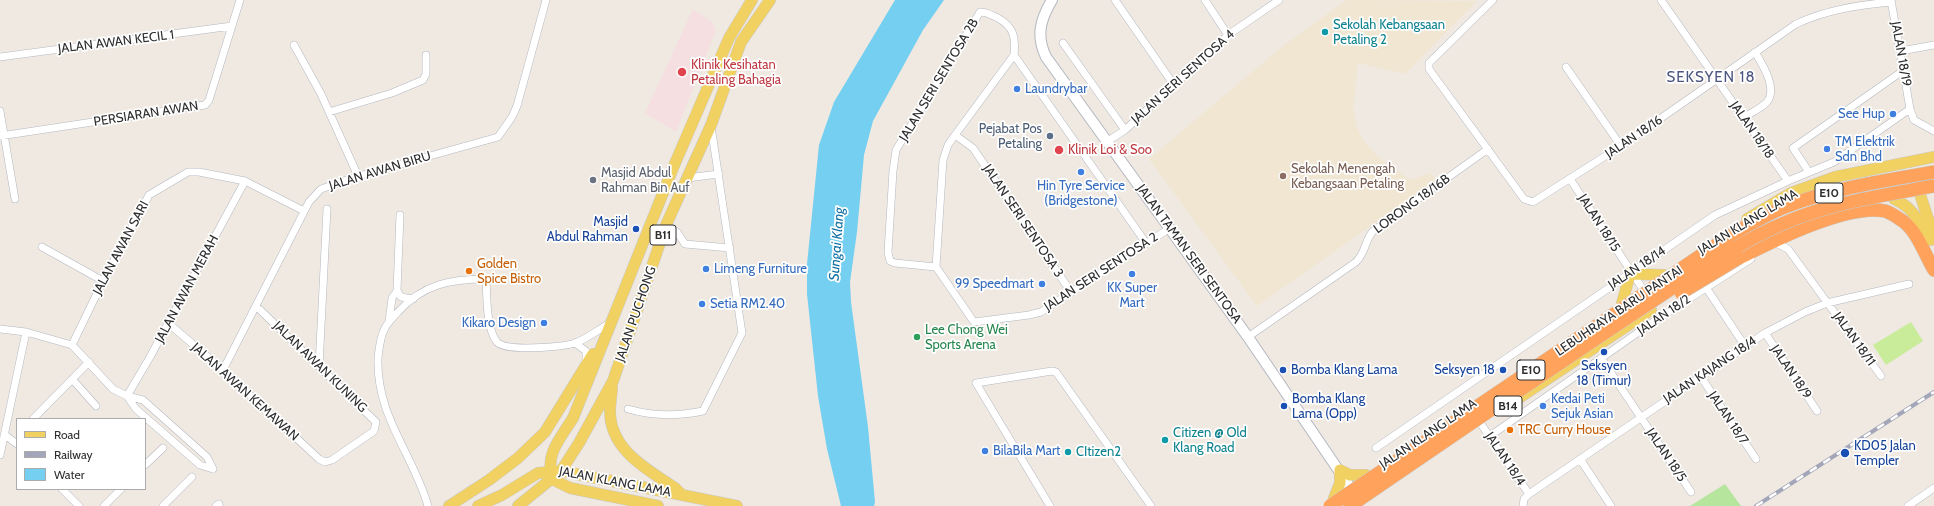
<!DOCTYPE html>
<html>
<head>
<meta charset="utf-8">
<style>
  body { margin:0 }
  #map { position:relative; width:1934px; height:506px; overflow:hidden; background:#efe9e1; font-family:Cabin,sans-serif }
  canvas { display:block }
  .legend { position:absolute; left:16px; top:418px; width:130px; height:72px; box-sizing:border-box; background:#fff; border:1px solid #ababab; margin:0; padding:5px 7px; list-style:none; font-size:12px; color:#2e2e2e }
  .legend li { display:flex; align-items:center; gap:8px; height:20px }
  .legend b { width:20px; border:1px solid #ababab }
</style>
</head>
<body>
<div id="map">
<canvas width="1934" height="506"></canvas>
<ul class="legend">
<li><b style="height:5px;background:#f2d163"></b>Road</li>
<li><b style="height:5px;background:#a3a6b8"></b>Railway</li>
<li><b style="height:11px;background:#75cff0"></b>Water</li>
</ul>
</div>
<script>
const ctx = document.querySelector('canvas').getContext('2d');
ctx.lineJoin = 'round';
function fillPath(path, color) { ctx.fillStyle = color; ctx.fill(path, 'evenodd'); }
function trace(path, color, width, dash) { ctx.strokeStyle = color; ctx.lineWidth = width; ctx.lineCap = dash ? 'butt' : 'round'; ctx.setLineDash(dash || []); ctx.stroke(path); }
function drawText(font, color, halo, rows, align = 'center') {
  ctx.font = font + ' Cabin,sans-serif'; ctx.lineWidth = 3.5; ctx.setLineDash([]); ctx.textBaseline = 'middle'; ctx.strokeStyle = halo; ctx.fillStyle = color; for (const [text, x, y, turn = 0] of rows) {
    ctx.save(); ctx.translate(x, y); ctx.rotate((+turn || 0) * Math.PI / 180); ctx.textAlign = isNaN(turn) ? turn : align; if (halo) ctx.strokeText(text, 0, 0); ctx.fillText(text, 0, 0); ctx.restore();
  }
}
const education = new Path2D(`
  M1347 0 1477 1 1405 74 1358 63 1353 109 1357 127 1364 141 1378 157 1410 180 1431 173 1436 180 1257 306 1149 159 1283 46Z`);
const medical = new Path2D(`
  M693 9 712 22 716 30 676 132 645 113Z`);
const green = new Path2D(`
  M1725 484 1741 506H1690Z`);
const pitch = new Path2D(`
  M1911 322 1923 341 1886 365 1873 345Z`);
const water = new Path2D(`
  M895 0H944L923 30 873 121 864 155 857 232 850 282 851 302 868 427 875 502 874 506H841L827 449 818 396 807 294V264L819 145 834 102Z`);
const street = new Path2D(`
  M1115 0 1174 85
  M1205 0 1228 35
  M1493 0 1429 63V69L1524 199 1533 202 1621 146 1796 24C1826 10 1858 5 1891 2
  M1661 0 1788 181
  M1891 0 1910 109 1914 120 1934 131
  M1063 43 1125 130
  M294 45 321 94 358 176
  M1901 51 1934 45
  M1014 55 955 135 948 145 943 160 936 267 974 322 1029 315 1041 312 1170 228
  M1014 55 1146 243
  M0 57 232 26
  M1566 67 1621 146
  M0 111 15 199
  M329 112 392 93 423 80 426 74V55
  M1743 118C1750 113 1762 108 1767 102 1778 88 1762 64 1755 52
  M955 135 973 148 1071 292
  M0 136 205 105 209 100 240 0
  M1108 141 1125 130 1228 35 1279 0
  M1809 172 1793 148 1904 70
  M687 178 719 174
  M1570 179 1646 294
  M666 225 677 232 685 244 730 248
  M1773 245 1776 243 1788 249 1881 376
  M42 247 103 281
  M936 267 895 263 890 261 888 252 893 171 896 150 980 12C987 12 991 15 998 18 1014 27 1016 38 1014 55
  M1703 283 1745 346
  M397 291 401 297 413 299
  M389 322 392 298 397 291 400 215
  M168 323 223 370 319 459 325 462 332 460 374 431 376 422 256 306
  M0 329 26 332 72 345 113 389 127 396 143 400 207 457 213 469
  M1765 333 1817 411
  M1248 337 1356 262C1367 250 1364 242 1373 231L1488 149
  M575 343 586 351V363
  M72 345 103 281 149 195 188 172H199L245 181 304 211
  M1601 358 1691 492
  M319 366 327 209
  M223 370 309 202 321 189 358 176 498 137 512 117 517 106 546 0
  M1701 377 1756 459
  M72 379 96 406
  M127 396 150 357 245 181
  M127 396 136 409 200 465 213 469
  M628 409C652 416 679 416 703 411L742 333 711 126
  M33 419 89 362
  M1481 424 1529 494
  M5 435 17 444
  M1490 436 1653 322 1751 259
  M1376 448 1715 215 1788 181 1834 162 1910 109
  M0 455 26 332
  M1580 459 1611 506
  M145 465 163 448
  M62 489 79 506
  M104 506 121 489
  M163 506 192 477
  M216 506 219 504
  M428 506C413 454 376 416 378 358 379 348 380 337 385 328 388 322 393 317 398 312 423 284 451 279 486 279 487 295 486 329 497 342 506 352 562 347 575 343 587 339 599 329 610 323
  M1050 506 976 383 1052 371 1056 372 1151 506
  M1523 506 1524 499 1529 494 1765 333 1805 312 1827 303 1909 284
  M1908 506 1934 488`);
const secondary = new Path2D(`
  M1052 0C1040 20 1036 36 1046 57L1248 337 1356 496`);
const primary = new Path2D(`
  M1916 182 1934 237
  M1894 199C1916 209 1918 223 1931 240
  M1747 219 1791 193 1835 177 1934 157
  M1633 274 1664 275
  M1622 303 1631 271
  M612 386C612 394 610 403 610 411 610 450 647 469 675 488L682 495
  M1516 400 1651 310
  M552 479C545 454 560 439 573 418L673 168 729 38 752 0
  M552 479 570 488 658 506
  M1334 498 1340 483V470L1350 475H1366
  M449 506 489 480 518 458 545 432 593 354
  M478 506 502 495 538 473 561 471 737 506
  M518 506 561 471 579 443 613 381 666 225 711 125 741 42 770 0`);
const highway = new Path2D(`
  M1739 258C1773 241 1848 203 1885 211 1892 213 1898 218 1904 222 1918 233 1925 255 1934 270`);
const rail = new Path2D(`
  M1756 506 1934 392`);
const highwayBridge = new Path2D(`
  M1681 293 1739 258
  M1330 506 1731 235C1749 225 1767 214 1785 207 1833 188 1884 181 1934 172
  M1350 506C1444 442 1538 377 1633 314 1684 281 1733 244 1789 221 1835 202 1886 195 1934 186`);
const markers = [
  [1325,32,4,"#0f9aa8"],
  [682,72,5,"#e0444e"],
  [1017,89,4,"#3f7fe0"],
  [1893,114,4,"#3f7fe0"],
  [1050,136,4,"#5c6f8a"],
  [1827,149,4,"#3f7fe0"],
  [1059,150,5,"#e0444e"],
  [1081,172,4,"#3f7fe0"],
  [1283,176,4,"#8d6e63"],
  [593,180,4,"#6b7280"],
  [636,229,4,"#1a4fb4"],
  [706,269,4,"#3f7fe0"],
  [469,271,4,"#e8710a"],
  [1132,274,4,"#3f7fe0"],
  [1042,284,4,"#3f7fe0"],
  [702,304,4,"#3f7fe0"],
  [544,323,4,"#3f7fe0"],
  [917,337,4,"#2e9e5b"],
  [1604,352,4,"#1a4fb4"],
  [1283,370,4,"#1a4fb4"],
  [1503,370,4,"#1a4fb4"],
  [1284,406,4,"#1a4fb4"],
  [1543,406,4,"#3f7fe0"],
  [1510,430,4,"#e8710a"],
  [1165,440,4,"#0f9aa8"],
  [985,451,4,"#3f7fe0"],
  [1068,452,4,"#0f9aa8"],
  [1845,453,5,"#1a4fb4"]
];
const shields = [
  [1829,193,28],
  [663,235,26],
  [1531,370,28],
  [1508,406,28]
];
const shieldNames = [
  ["E10",1829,193],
  ["B11",663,235],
  ["E10",1531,370],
  ["B14",1508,406]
];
const cultureNames = [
  ["Sekolah Kebangsaan",1333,25],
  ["Petaling 2",1333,40],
  ["Citizen @ Old",1173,433],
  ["Klang Road",1173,448],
  ["CItizen2",1076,452]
];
const streetNames = [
  ["JALAN AWAN KECIL 1",116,42,-7],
  ["JALAN 18/19",1901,54,80],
  ["JALAN SERI SENTOSA 4",1183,77,-42],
  ["JALAN SERI SENTOSA 2B",939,80,-59],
  ["PERSIARAN AWAN",146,114,-9],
  ["JALAN 18/18",1752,130,55],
  ["JALAN 18/16",1634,137,-34],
  ["JALAN AWAN BIRU",380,171,-17],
  ["LORONG 18/16B",1412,204,-36],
  ["JALAN SERI SENTOSA 3",1023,221,56],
  ["JALAN KLANG LAMA",1748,222,-31],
  ["JALAN 18/15",1599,223,57],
  ["JALAN AWAN SARI",121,248,-62],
  ["JALAN TAMAN SERI SENTOSA",1189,254,54],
  ["JALAN 18/14",1637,268,-34],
  ["JALAN SERI SENTOSA 2",1101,272,-33],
  ["JALAN AWAN MERAH",187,289,-62],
  ["LEBUHRAYA BARU PANTAI",1619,311,-34],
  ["JALAN PUCHONG",636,314,-71],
  ["JALAN 18/2",1664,315,-34],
  ["JALAN 18/11",1854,339,54],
  ["JALAN AWAN KUNING",320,367,44],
  ["JALAN KAJANG 18/4",1710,370,-34],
  ["JALAN 18/9",1791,372,56],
  ["JALAN AWAN KEMAWAN",245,392,42],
  ["JALAN 18/7",1728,418,56],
  ["JALAN KLANG LAMA",1428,434,-34],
  ["JALAN 18/5",1666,455,56],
  ["JALAN 18/4",1505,459,56],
  ["JALAN KLANG LAMA",615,482,11]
];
const healthNames = [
  ["Klinik Kesihatan",691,65],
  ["Petaling Bahagia",691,80],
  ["Klinik Loi & Soo",1068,150]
];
const shopNames = [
  ["Laundrybar",1025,89],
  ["See Hup",1885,114,"right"],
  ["TM Elektrik",1835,142],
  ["Sdn Bhd",1835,157],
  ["Hin Tyre Service",1081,186,"center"],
  ["(Bridgestone)",1081,201,"center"],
  ["Limeng Furniture",714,269],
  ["99 Speedmart",1034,284,"right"],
  ["KK Super",1132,288,"center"],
  ["Mart",1132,303,"center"],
  ["Setia RM2.40",710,304],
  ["Kikaro Design",536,323,"right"],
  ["Kedai Peti",1551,399],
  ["Sejuk Asian",1551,414],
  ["BilaBila Mart",993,451]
];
const serviceNames = [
  ["Pejabat Pos",1042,129],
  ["Petaling",1042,144]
];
const educationNames = [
  ["Sekolah Menengah",1291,169],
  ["Kebangsaan Petaling",1291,184]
];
const worshipNames = [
  ["Masjid Abdul",601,173],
  ["Rahman Bin Auf",601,188]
];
const transitNames = [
  ["Masjid",628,222,"right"],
  ["Abdul Rahman",628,237,"right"],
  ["Seksyen",1604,366,"center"],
  ["18 (Timur)",1604,381,"center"],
  ["Bomba Klang Lama",1291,370],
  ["Seksyen 18",1495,370,"right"],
  ["Bomba Klang",1292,399],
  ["Lama (Opp)",1292,414],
  ["KD05 Jalan",1854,446],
  ["Templer",1854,461]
];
const foodNames = [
  ["Golden",477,264],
  ["Spice Bistro",477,279],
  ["TRC Curry House",1518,430]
];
const leisureNames = [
  ["Lee Chong Wei",925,330],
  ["Sports Arena",925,345]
];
const waterNames = [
  ["Sungai Klang",837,244,-86]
];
const quarterNames = [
  ["SEKSYEN 18",1711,78]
];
fillPath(education, '#f0e6d1');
fillPath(medical, '#f5dfe0');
fillPath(green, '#b6e59e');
fillPath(pitch, '#c9ec9a');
fillPath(water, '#75cff0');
trace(street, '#b4b7c1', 8);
trace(secondary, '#b4b7c1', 12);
trace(primary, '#c9c9c9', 12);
trace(highway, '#c9c9c9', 14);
trace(street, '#fff', 7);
trace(secondary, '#fff', 10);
trace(primary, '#f2d163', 11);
trace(highway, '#ffa35c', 13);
trace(rail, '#a3a6b8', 4);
trace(rail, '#fff', 2.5, [8]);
trace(highwayBridge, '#c9c9c9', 14, []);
trace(highwayBridge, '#ffa35c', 13);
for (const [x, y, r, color] of markers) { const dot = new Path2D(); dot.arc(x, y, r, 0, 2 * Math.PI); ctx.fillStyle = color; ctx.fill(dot); trace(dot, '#fff', 1.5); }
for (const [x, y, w] of shields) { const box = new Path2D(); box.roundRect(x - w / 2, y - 10, w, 20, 3); ctx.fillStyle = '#fff'; ctx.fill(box); trace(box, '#2e2e2e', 1); }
drawText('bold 12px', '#2e2e2e', null, shieldNames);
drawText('13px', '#0d838f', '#fff', cultureNames, 'left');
drawText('13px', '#2e2e2e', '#fff', streetNames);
drawText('13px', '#be3a42', '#fff', healthNames, 'left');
drawText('13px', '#366cbe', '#fff', shopNames, 'left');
drawText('13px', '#4e5e75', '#fff', serviceNames, 'right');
drawText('13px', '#785e54', '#fff', educationNames, 'left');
drawText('13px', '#5b616d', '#fff', worshipNames, 'left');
drawText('13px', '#164399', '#fff', transitNames, 'left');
drawText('13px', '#c56008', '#fff', foodNames, 'left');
drawText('13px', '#27864d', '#fff', leisureNames, 'left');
drawText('italic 14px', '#0d6fa3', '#fff', waterNames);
ctx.letterSpacing = '1px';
drawText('15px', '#4d5680', '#fff', quarterNames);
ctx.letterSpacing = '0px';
</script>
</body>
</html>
